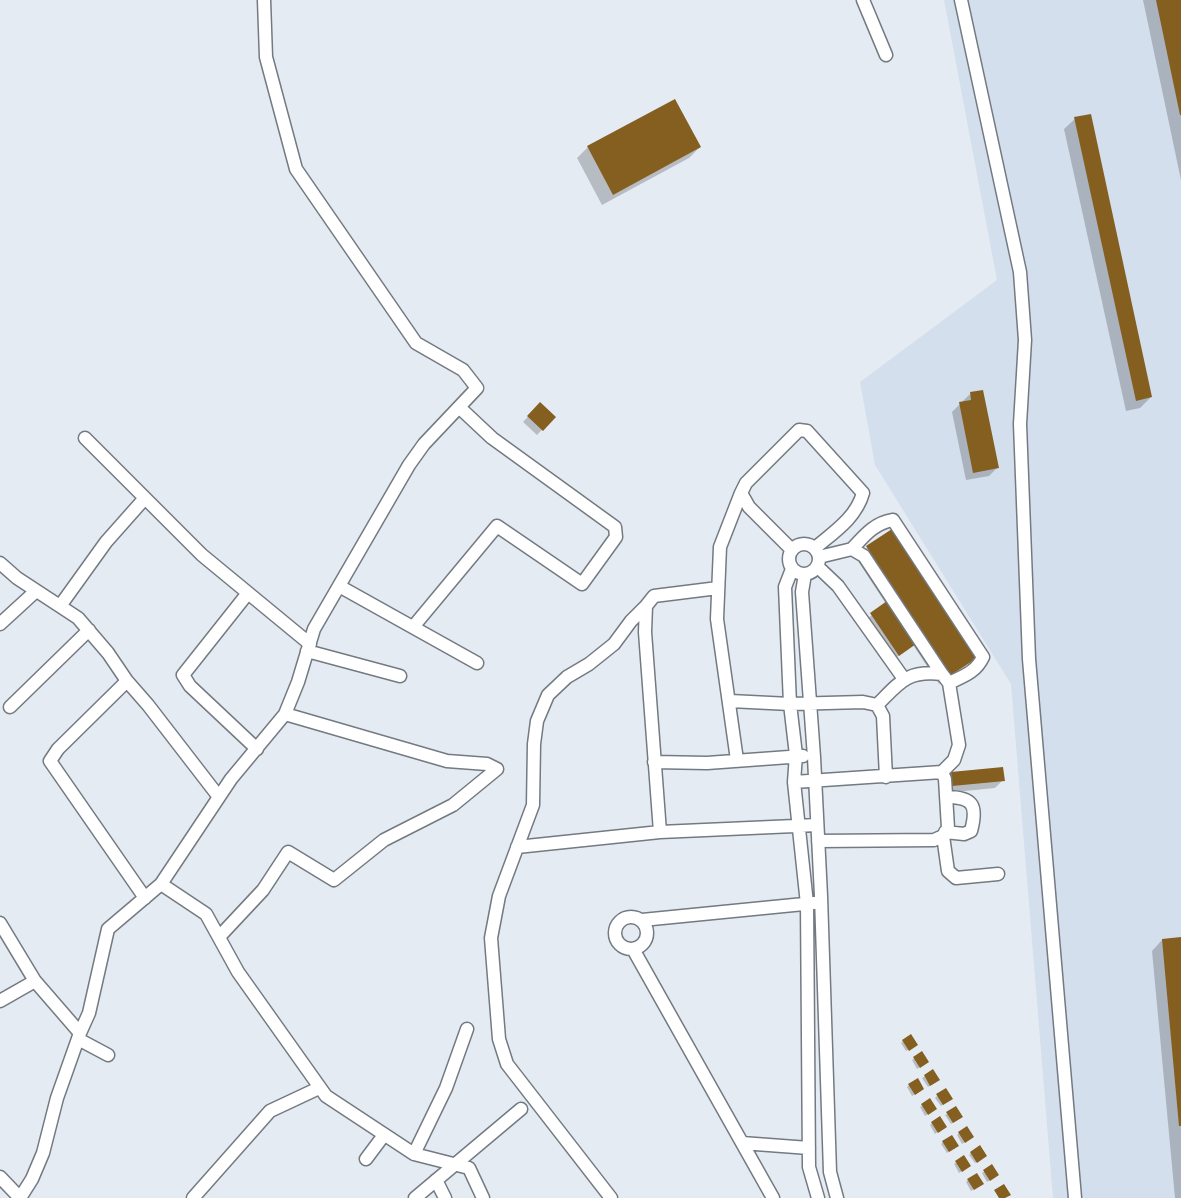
<!DOCTYPE html>
<html>
<head>
<meta charset="utf-8">
<style>
  body { margin:0 }
  canvas { display:block; background:#e5ebf3 }
</style>
</head>
<body>
<canvas width="1181" height="1198"></canvas>
<script>
const ctx = document.querySelector('canvas').getContext('2d');
ctx.lineJoin = 'round';
function fillPath(path, color) { ctx.fillStyle = color; ctx.fill(path, 'evenodd'); }
function trace(path, color, width, dash) { ctx.strokeStyle = color; ctx.lineWidth = width; ctx.lineCap = dash ? 'butt' : 'round'; ctx.setLineDash(dash || []); ctx.stroke(path); }
const built = new Path2D(`
  M944 0H1181V1198H1053L1011 684 875 465 860 382 997 280Z`);
const shadow = new Path2D(`
  M1143 0H1181V180Z
  M674 101 700 147 689 158 602 205 577 158 587 148Z
  M1075 119 1151 397 1140 408 1126 411 1064 129Z
  M970 394 997 468 989 476 966 480 952 412Z
  M540 404 554 417 537 435 523 422Z
  M891 532 975 657 964 668 939 684 913 645 890 662 863 622 886 604 856 558 866 548Z
  M952 773 1003 780 995 788 945 793 944 781Z
  M1181 938V1198H1175L1152 951 1162 940Z
  M903 1041 914 1046 906 1051 901 1043Z
  M922 1053 925 1064 917 1069 912 1060Z
  M933 1071 936 1082 928 1087 922 1078Z
  M909 1085 921 1091 912 1096 907 1087Z
  M937 1096 949 1101 941 1106 935 1098Z
  M930 1100 933 1110 925 1116 920 1107Z
  M947 1114 959 1119 951 1124 945 1115Z
  M932 1123 943 1128 935 1134 930 1125Z
  M959 1133 970 1139 962 1144 957 1135Z
  M943 1142 955 1148 947 1153 941 1144Z
  M971 1153 983 1158 975 1163 969 1155Z
  M964 1157 967 1168 959 1173 954 1164Z
  M992 1166 995 1177 987 1182 982 1173Z
  M968 1180 980 1186 971 1191 966 1182Z`);
const building = new Path2D(`
  M1156 0H1181V115H1180Z
  M675 99 701 147 613 195 587 146Z
  M1091 114 1152 397 1136 401 1074 117Z
  M983 390 999 468 973 473 959 402 971 400 970 392Z
  M540 402 556 417 543 431 527 416Z
  M892 529 977 658 951 675 866 546Z
  M887 601 916 644 899 656 870 613Z
  M1003 767 1005 781 952 786 951 772Z
  M1181 937V1126H1179L1162 939Z
  M911 1034 918 1045 909 1051 902 1040Z
  M922 1051 929 1062 920 1068 913 1057Z
  M933 1069 940 1080 930 1086 924 1075Z
  M918 1078 924 1089 915 1095 908 1084Z
  M946 1088 953 1099 943 1105 936 1094Z
  M930 1098 937 1109 928 1115 921 1104Z
  M956 1106 963 1117 953 1123 946 1112Z
  M940 1116 947 1127 938 1133 931 1122Z
  M967 1126 974 1137 965 1143 958 1132Z
  M952 1135 959 1146 949 1152 942 1141Z
  M980 1145 987 1156 977 1163 970 1152Z
  M964 1155 971 1166 962 1172 955 1161Z
  M992 1164 999 1175 990 1181 983 1170Z
  M977 1173 984 1184 974 1190 967 1179Z
  M1004 1184 1011 1195 1005 1198H999L994 1190Z`);
const street = new Path2D(`
  M863 0 886 55
  M961 0 1020 272 1025 340 1020 424 1029 659 1075 1198
  M85 438 202 555 310 644
  M789 559a15 15 0 1 1 30 0a15 15 0 1 1-30 0Z
  M852 549C864 536 874 523 893 520L983 657C976 672 964 676 949 683
  M792 550 749 507 741 493 746 483 799 430 807 431 863 493C856 518 834 532 815 548
  M819 557 852 549 864 556 942 674
  M0 563 17 578 78 618 108 653 127 681 148 705 219 797
  M818 567 838 586 904 679
  M792 569 785 587 790 704 796 755 794 782 807 904 809 1167 818 1198
  M805 574 802 592 814 757 821 896 830 1172 837 1198
  M339 586 477 663
  M718 588 654 596 646 606 645 632 660 832 817 825
  M248 593 183 675 190 686 257 749
  M60 606 106 542 145 498
  M0 624 36 591
  M413 627 497 526 582 584 616 537 615 527 492 438 460 408
  M307 651 400 676
  M127 681 58 749 50 761 145 898
  M730 701 790 704 863 702 877 705 883 716 886 777
  M877 705C900 682 907 670 942 674L949 683 959 745 954 760 942 772
  M10 707 89 630
  M737 760 717 619 720 547 741 493
  M654 762 707 763 803 756
  M794 782 942 772 945 779 948 828 943 836 934 840 818 841
  M945 832 964 834 971 831C978 805 973 797 946 797
  M943 836 948 871 956 878 998 874
  M517 847 660 832
  M161 884 206 914 238 972 326 1096 414 1154 469 1168 483 1198
  M615 933a16 16 0 1 1 32 0a16 16 0 1 1-32 0Z
  M642 920 814 903
  M0 923 35 981 80 1033
  M219 937 263 890 288 852 334 880 384 840 453 805 497 769 487 764 447 761 285 714
  M633 949 773 1198
  M0 1001 35 981
  M78 1039 108 1055
  M742 1143 809 1148
  M414 1154 446 1088 467 1029
  M366 1159 384 1135
  M0 1177 20 1198
  M436 1180 445 1198
  M20 1198 32 1179 43 1153 57 1098 80 1033 89 1013 108 929 161 884 231 779 285 714 298 682 314 629 409 465 424 444 477 388 463 370 416 343 296 169 266 57 264 0
  M193 1198 270 1111 319 1088
  M415 1198 521 1109
  M611 1198 507 1064 499 1039 491 938 499 896 533 805 534 744 537 721 548 695 567 677 589 664 614 644 631 621 646 606`);
fillPath(built, '#d4dfed');
fillPath(shadow, '#0003');
fillPath(building, '#845f20');
trace(street, '#747a81', 15);
trace(street, '#fff', 12);
</script>
</body>
</html>
